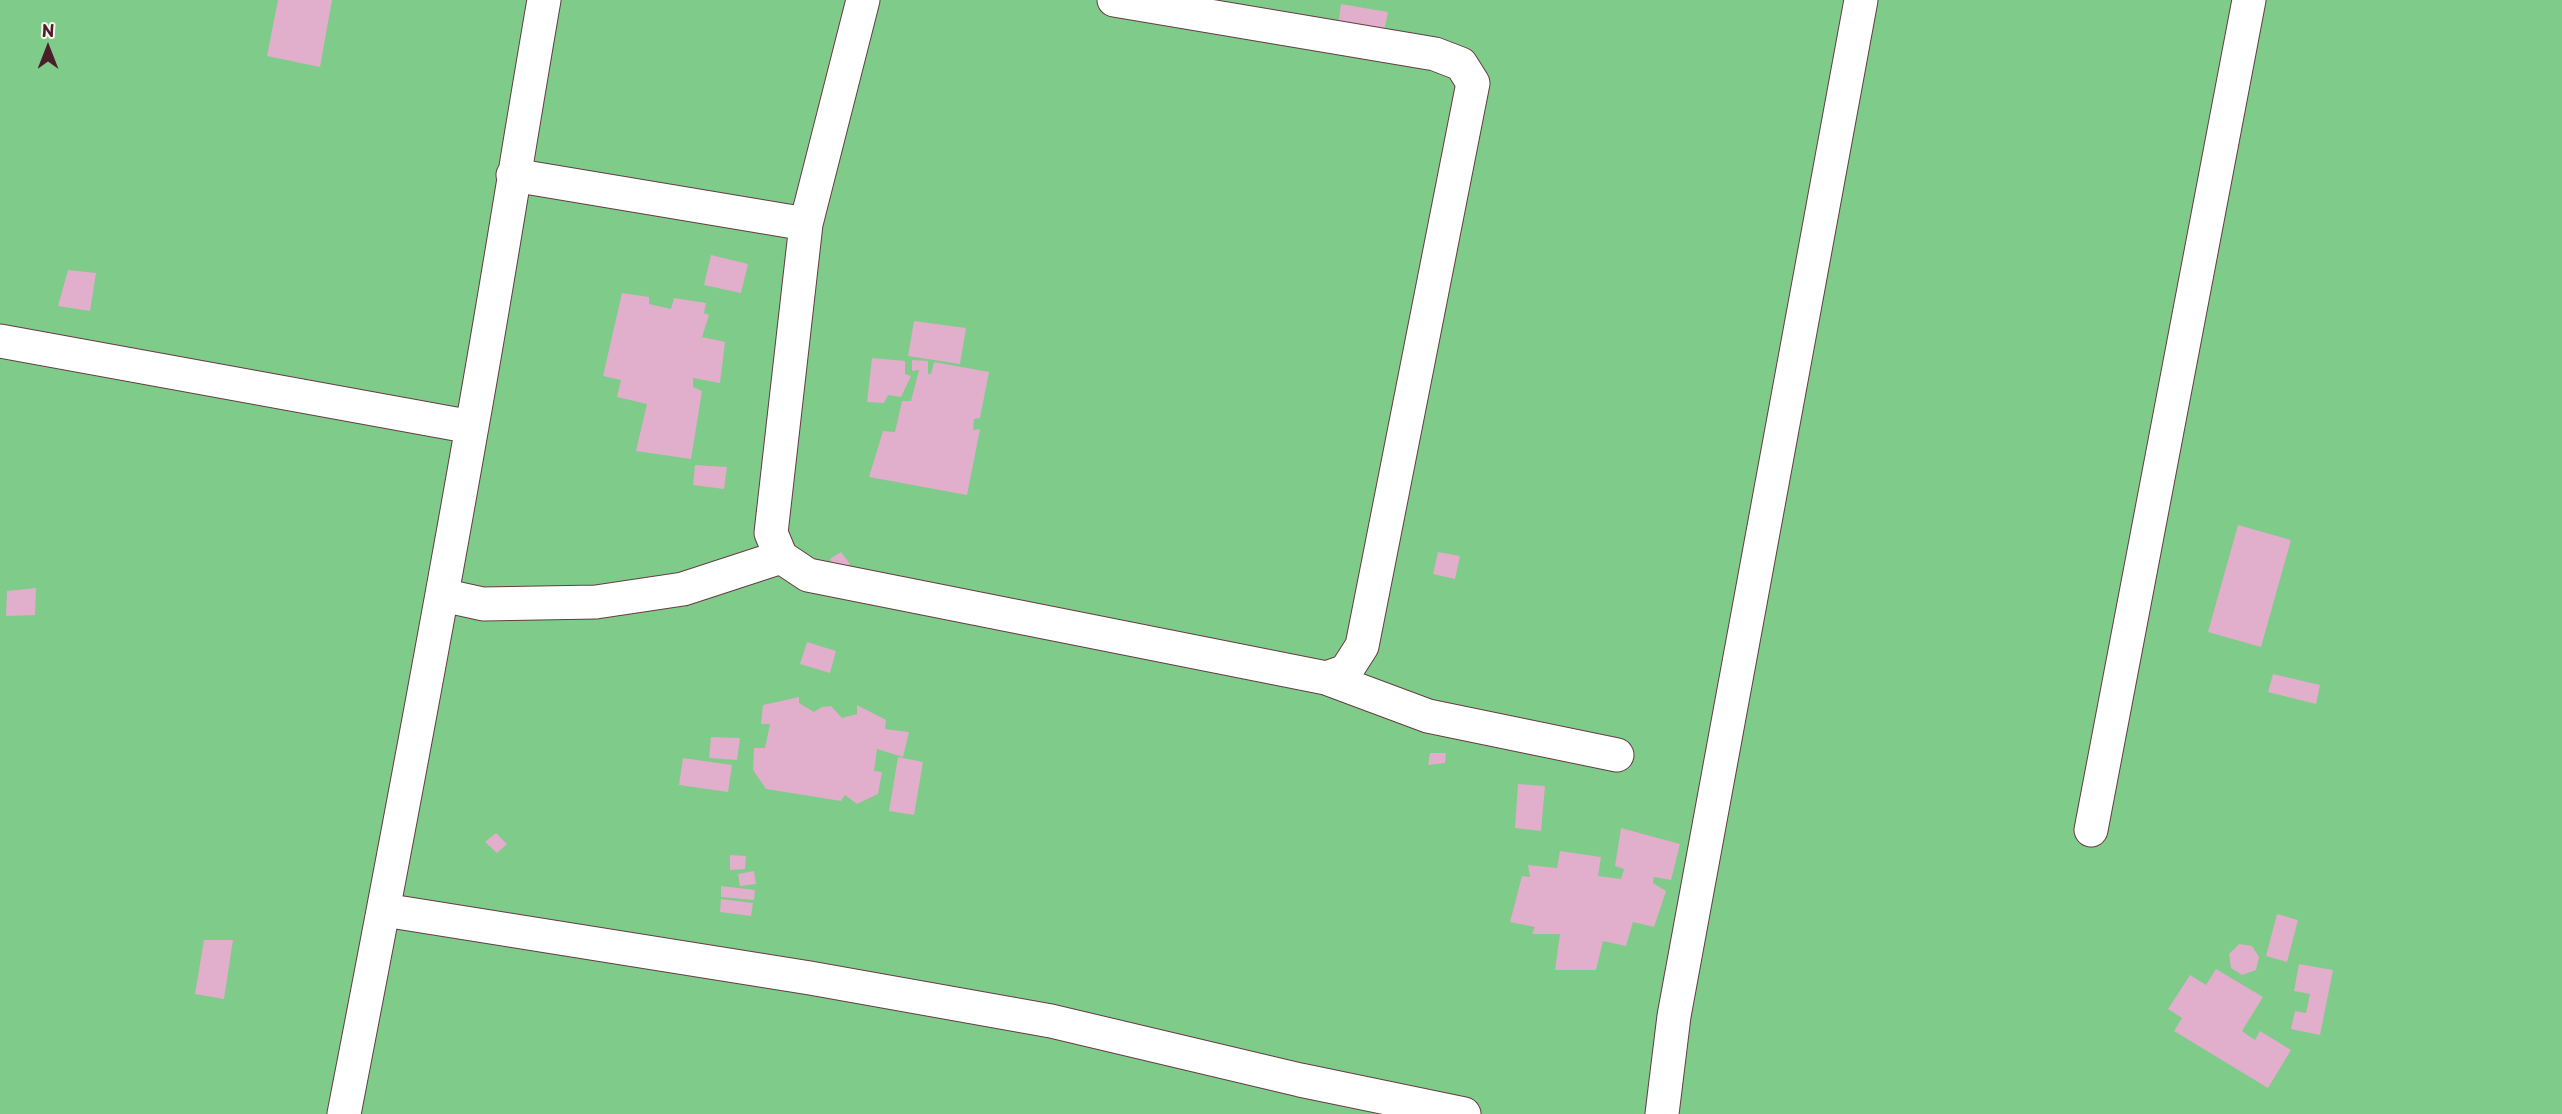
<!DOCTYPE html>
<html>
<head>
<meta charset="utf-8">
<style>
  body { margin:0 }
  #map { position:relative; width:2562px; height:1114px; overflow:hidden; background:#f4e7d1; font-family:"Playpen Sans",sans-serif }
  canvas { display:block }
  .north { position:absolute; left:18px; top:18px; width:60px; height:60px; -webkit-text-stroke:4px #f7f3e8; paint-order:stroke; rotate:0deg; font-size:16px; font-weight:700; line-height:24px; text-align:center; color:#4a1f2b }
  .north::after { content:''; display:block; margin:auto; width:21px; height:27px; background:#4a1f2b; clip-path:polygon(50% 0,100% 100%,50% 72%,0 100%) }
</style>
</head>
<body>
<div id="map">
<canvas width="2562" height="1114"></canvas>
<div class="north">N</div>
</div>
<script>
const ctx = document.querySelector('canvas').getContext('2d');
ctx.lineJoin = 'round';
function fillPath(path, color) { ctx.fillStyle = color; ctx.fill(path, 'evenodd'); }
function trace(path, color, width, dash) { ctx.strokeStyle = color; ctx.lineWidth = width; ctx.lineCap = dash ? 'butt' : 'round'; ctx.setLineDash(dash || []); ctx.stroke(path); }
const green = new Path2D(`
  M0 0H2562V1114H0Z`);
const building = new Path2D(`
  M278 0H332L320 67 267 56Z
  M1341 4 1388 12 1384 32 1338 25Z
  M711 255 748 264 741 293 704 285Z
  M68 270 96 273 90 311 58 306Z
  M622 293 649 297V304L671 309 674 298 706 303 704 313 709 315 702 337 725 342 720 383 693 378V387L702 391 691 459 636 451 647 404 617 397 621 380 603 376Z
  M914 321 966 328 960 364 908 356Z
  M872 358 905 361V374L911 376 901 397 888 395 884 403 867 402Z
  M912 360 928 361V374H931L934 362 989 372 980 418 974 419 973 430 980 429 967 495 869 477 883 431 895 432 902 401H911L919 370 912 371Z
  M695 465 727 467 724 489 693 485Z
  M2238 525 2291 540 2261 647 2208 632Z
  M841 552 850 564 835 572 830 559Z
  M1438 552 1460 556 1455 579 1433 574Z
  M36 588 35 615 6 616 7 591Z
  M807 642 836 651 830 673 800 664Z
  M2273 674 2320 685 2316 704 2268 692Z
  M799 697V703L814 712 822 707 831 706 842 718 857 714V705L886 720 885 729 909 732 903 757 877 749 874 771 882 772 878 794 857 804 845 795 841 801 766 789 753 770 754 748H765L770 724H761L763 705Z
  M711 737 740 738 737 760 709 758Z
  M1430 753H1446L1445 763 1428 765Z
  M898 757 923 762 914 815 889 811Z
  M683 758 732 765 728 792 679 785Z
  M1518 784 1545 786 1541 831 1515 828Z
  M1621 828 1680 844 1671 880 1654 877 1653 883 1666 891 1654 927 1633 922 1626 946 1603 941 1596 970H1555L1560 934H1532L1535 927 1510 922 1522 876 1530 877 1528 865 1557 868 1560 851 1601 857 1598 876 1621 879 1624 869 1615 866Z
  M496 833 507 844 497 853 485 842Z
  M730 855 746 856 745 869 730 870Z
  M754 871 756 884 740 886 738 874Z
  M721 886 755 890 754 900 721 897Z
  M721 899 753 903 751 916 720 912Z
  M2277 914 2298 920 2287 962 2266 956Z
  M204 940H233L224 999 195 994Z
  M2239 944 2252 946 2259 957 2256 970 2242 975 2231 968 2229 954Z
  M2299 964 2333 970 2320 1035 2291 1029 2295 1011 2306 1013 2310 994 2294 991Z
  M2216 969 2263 997 2242 1031 2255 1040 2260 1031 2291 1050 2268 1088 2174 1031 2182 1018 2168 1009 2190 975 2206 985Z`);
const street = new Path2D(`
  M863 0 806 224 771 533 781 557 808 575 1326 678 1428 716 1617 755
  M1114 0 1435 54 1461 64 1473 83 1362 646 1346 671 1326 678
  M513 175 806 224
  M0 341 472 427
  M442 595 483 604 596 602 683 589 781 557
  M2091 830 2249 0
  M384 910 810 978 1051 1021 1300 1080 1464 1114
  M344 1114C388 887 431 660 471 432 497 288 519 144 544 0
  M1662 1114 1674 1016 1861 0`);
fillPath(green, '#7fcb89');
fillPath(building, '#e1aecb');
trace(street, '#643d44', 35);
trace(street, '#fff', 33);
</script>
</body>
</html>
